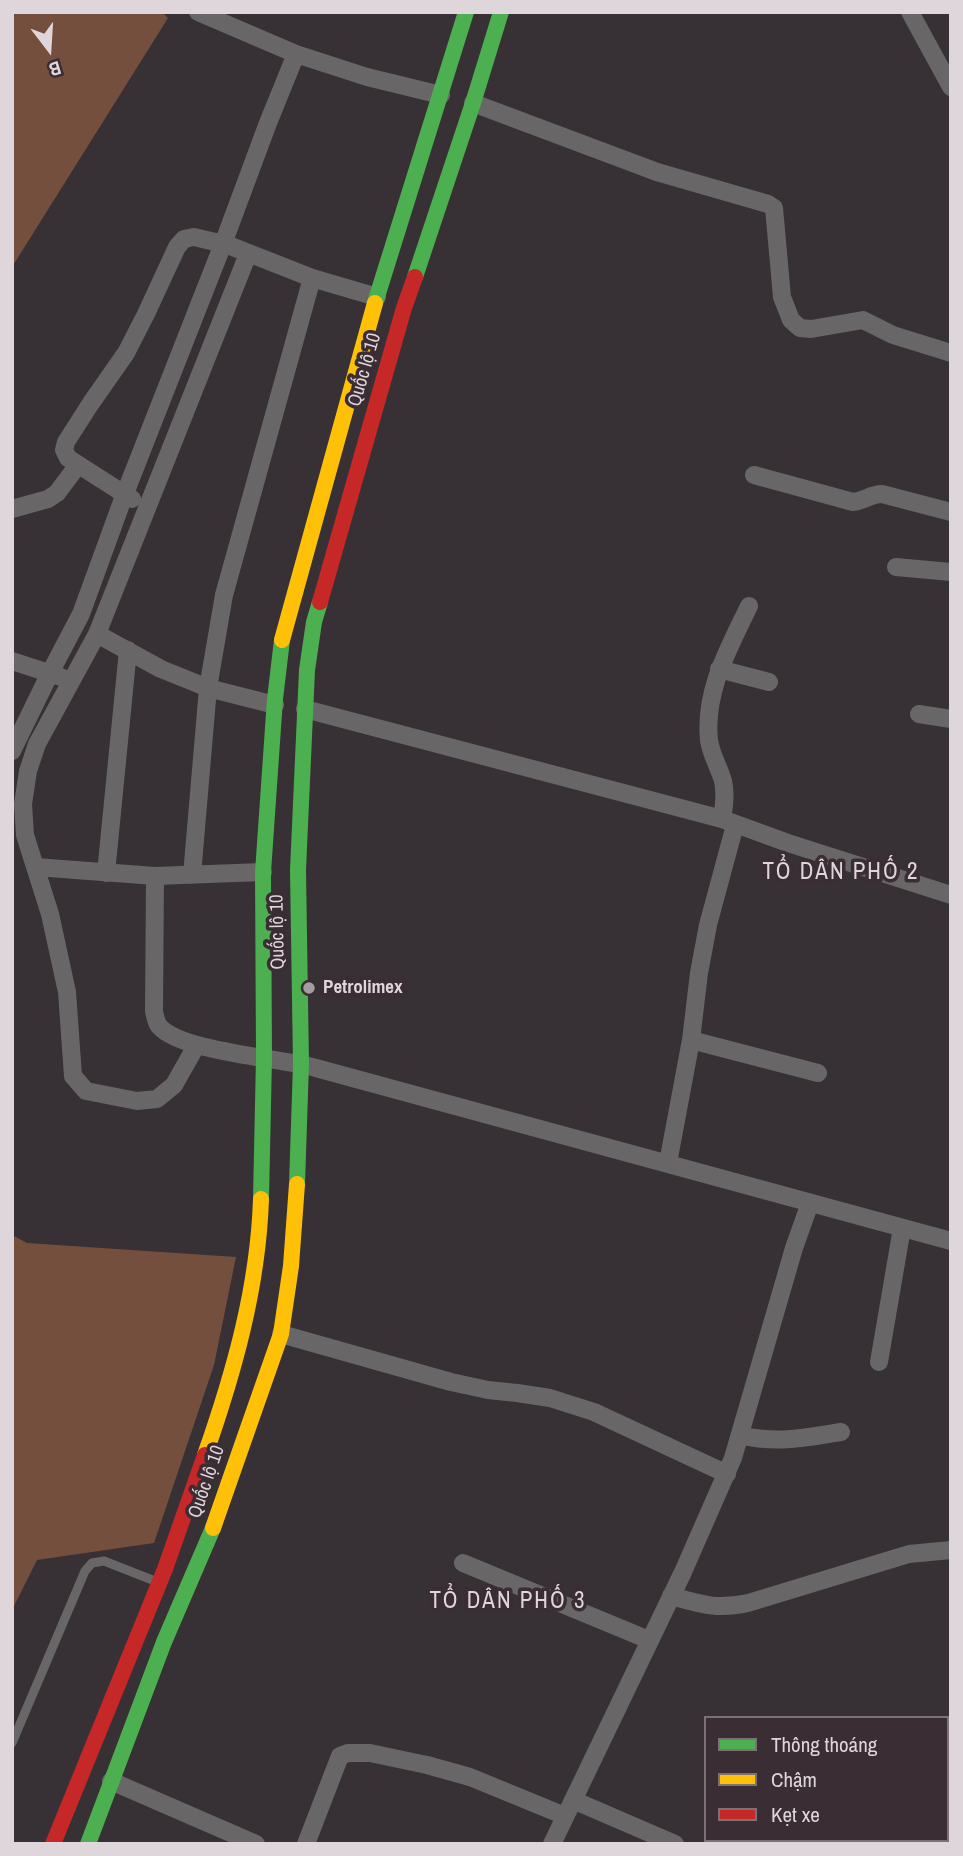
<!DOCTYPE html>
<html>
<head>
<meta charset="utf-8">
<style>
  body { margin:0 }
  #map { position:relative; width:963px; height:1856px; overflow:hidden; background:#373034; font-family:"Archivo Narrow",sans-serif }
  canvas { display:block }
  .frame { position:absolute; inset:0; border:14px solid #dfd6db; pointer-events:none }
  .legend { position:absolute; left:704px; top:1716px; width:245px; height:126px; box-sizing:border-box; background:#3a2d34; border:2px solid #7c7177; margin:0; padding:9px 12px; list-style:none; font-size:21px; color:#dfd6db }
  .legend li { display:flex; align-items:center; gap:14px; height:35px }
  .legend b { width:35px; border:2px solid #7c7177 }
  .north { position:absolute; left:14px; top:14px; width:70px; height:70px; -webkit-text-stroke:5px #3a2d34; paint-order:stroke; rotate:163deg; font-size:19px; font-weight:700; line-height:28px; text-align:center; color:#dfd6db }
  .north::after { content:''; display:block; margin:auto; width:24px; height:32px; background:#dfd6db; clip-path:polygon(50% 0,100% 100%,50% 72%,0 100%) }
</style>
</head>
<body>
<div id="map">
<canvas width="963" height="1856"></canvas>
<div class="frame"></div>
<ul class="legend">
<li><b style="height:9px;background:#4caf50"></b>Thông thoáng</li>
<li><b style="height:9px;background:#ffc107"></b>Chậm</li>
<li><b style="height:9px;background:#c62828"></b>Kẹt xe</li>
</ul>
<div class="north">B</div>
</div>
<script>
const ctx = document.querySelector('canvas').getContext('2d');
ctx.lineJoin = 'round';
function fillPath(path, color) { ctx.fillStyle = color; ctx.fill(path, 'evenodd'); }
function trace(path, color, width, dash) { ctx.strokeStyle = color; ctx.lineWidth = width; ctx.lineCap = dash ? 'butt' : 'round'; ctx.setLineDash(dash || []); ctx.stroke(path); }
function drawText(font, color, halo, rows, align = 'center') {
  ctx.font = font + ' "Archivo Narrow",sans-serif'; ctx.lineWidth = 7; ctx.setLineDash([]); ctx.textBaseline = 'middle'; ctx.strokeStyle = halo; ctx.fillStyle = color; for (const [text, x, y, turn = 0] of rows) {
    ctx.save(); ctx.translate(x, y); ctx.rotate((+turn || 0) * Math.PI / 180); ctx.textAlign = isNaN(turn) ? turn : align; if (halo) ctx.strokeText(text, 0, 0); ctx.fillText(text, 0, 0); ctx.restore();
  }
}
const forest = new Path2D(`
  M12 12H162L168 18 12 267Z
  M12 1235 27 1243 236 1257 214 1365 154 1543 37 1560 12 1610Z`);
const lane = new Path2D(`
  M12 1743 85 1571 92 1563 104 1561 155 1581`);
const street = new Path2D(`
  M198 12 296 54
  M910 12 951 87
  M473 103 657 172 768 204 774 208 782 297 791 320 800 328 811 329 863 320 893 335 951 353
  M754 475 853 502C864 501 871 494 882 494L951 512
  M132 499 68 458 64 450 66 442 91 403 126 353 146 314 177 247 184 239 194 237 228 245 312 278 377 297
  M12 509 48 499 57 493 78 465
  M896 567 951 572
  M97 634 161 669 208 688 275 705
  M12 661 61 677
  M719 669 769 682
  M305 709 722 819 788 843 951 895
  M919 714 951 719
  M12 751 50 673 81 614 124 496 223 244 268 123 296 54 367 77 441 95
  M722 819C724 807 726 794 723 781 719 767 711 755 709 740 704 691 729 648 749 606
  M36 867 155 876 263 872
  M106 873 128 650
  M192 875 208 688 224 595 312 278
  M155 876 154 1011C155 1016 156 1022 159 1026 181 1052 281 1058 316 1068 528 1124 739 1184 951 1241
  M691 1040 818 1073
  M196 1046 174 1085 157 1099 137 1101 86 1091 73 1076 67 992 50 914 25 835 23 804 28 771 37 744 97 634 248 254
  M668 1163 691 1040 699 973 708 925 735 825
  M281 1334 451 1382 488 1390 517 1393 550 1398 594 1412 727 1474
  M879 1362 902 1228
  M740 1435C776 1444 805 1438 841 1432
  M463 1563 649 1640
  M671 1596C701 1604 716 1610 748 1603L909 1554 951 1550
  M111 1781 256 1844
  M573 1800 675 1844
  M306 1844 340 1756 348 1753H370L427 1765 470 1777 565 1816
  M552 1844 683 1572 733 1458 794 1248 810 1203`);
const fast = new Path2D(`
  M415 277 473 103 501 12
  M375 303 466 12
  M297 1184 301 1064 298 870 307 670 314 622 320 602
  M261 1199 264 1057 263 872 275 699 282 640
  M88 1844 164 1642 213 1528`);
const slow = new Path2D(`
  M282 640 375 303
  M205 1455C234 1372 258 1288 261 1199
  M213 1528 281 1334 291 1266 297 1184`);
const jam = new Path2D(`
  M320 602 404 308 415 277
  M53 1844 165 1569 205 1455`);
const markers = [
  [309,988,7,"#a49ca1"]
];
const streetNames = [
  ["Quốc lộ 10",365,370,-74],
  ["Quốc lộ 10",278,932,-91],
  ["Quốc lộ 10",207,1482,-71]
];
const poiNames = [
  ["Petrolimex",323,988]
];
const quarterNames = [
  ["TỔ DÂN PHỐ 2",841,873],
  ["TỔ DÂN PHỐ 3",508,1602]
];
fillPath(forest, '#754f3d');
trace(lane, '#686666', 9);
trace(street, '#686666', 18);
trace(fast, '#4caf50', 16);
trace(slow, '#ffc107', 16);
trace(jam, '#c62828', 16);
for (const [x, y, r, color] of markers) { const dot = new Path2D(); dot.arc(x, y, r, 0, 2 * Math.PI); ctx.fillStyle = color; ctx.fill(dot); trace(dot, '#3a2d34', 2.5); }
drawText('19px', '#dfd6db', '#3a2d34', streetNames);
drawText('bold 19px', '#dfd6db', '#3a2d34', poiNames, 'left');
ctx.letterSpacing = '2px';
drawText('23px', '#dfd6db', '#3a2d34', quarterNames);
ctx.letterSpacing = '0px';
</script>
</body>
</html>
